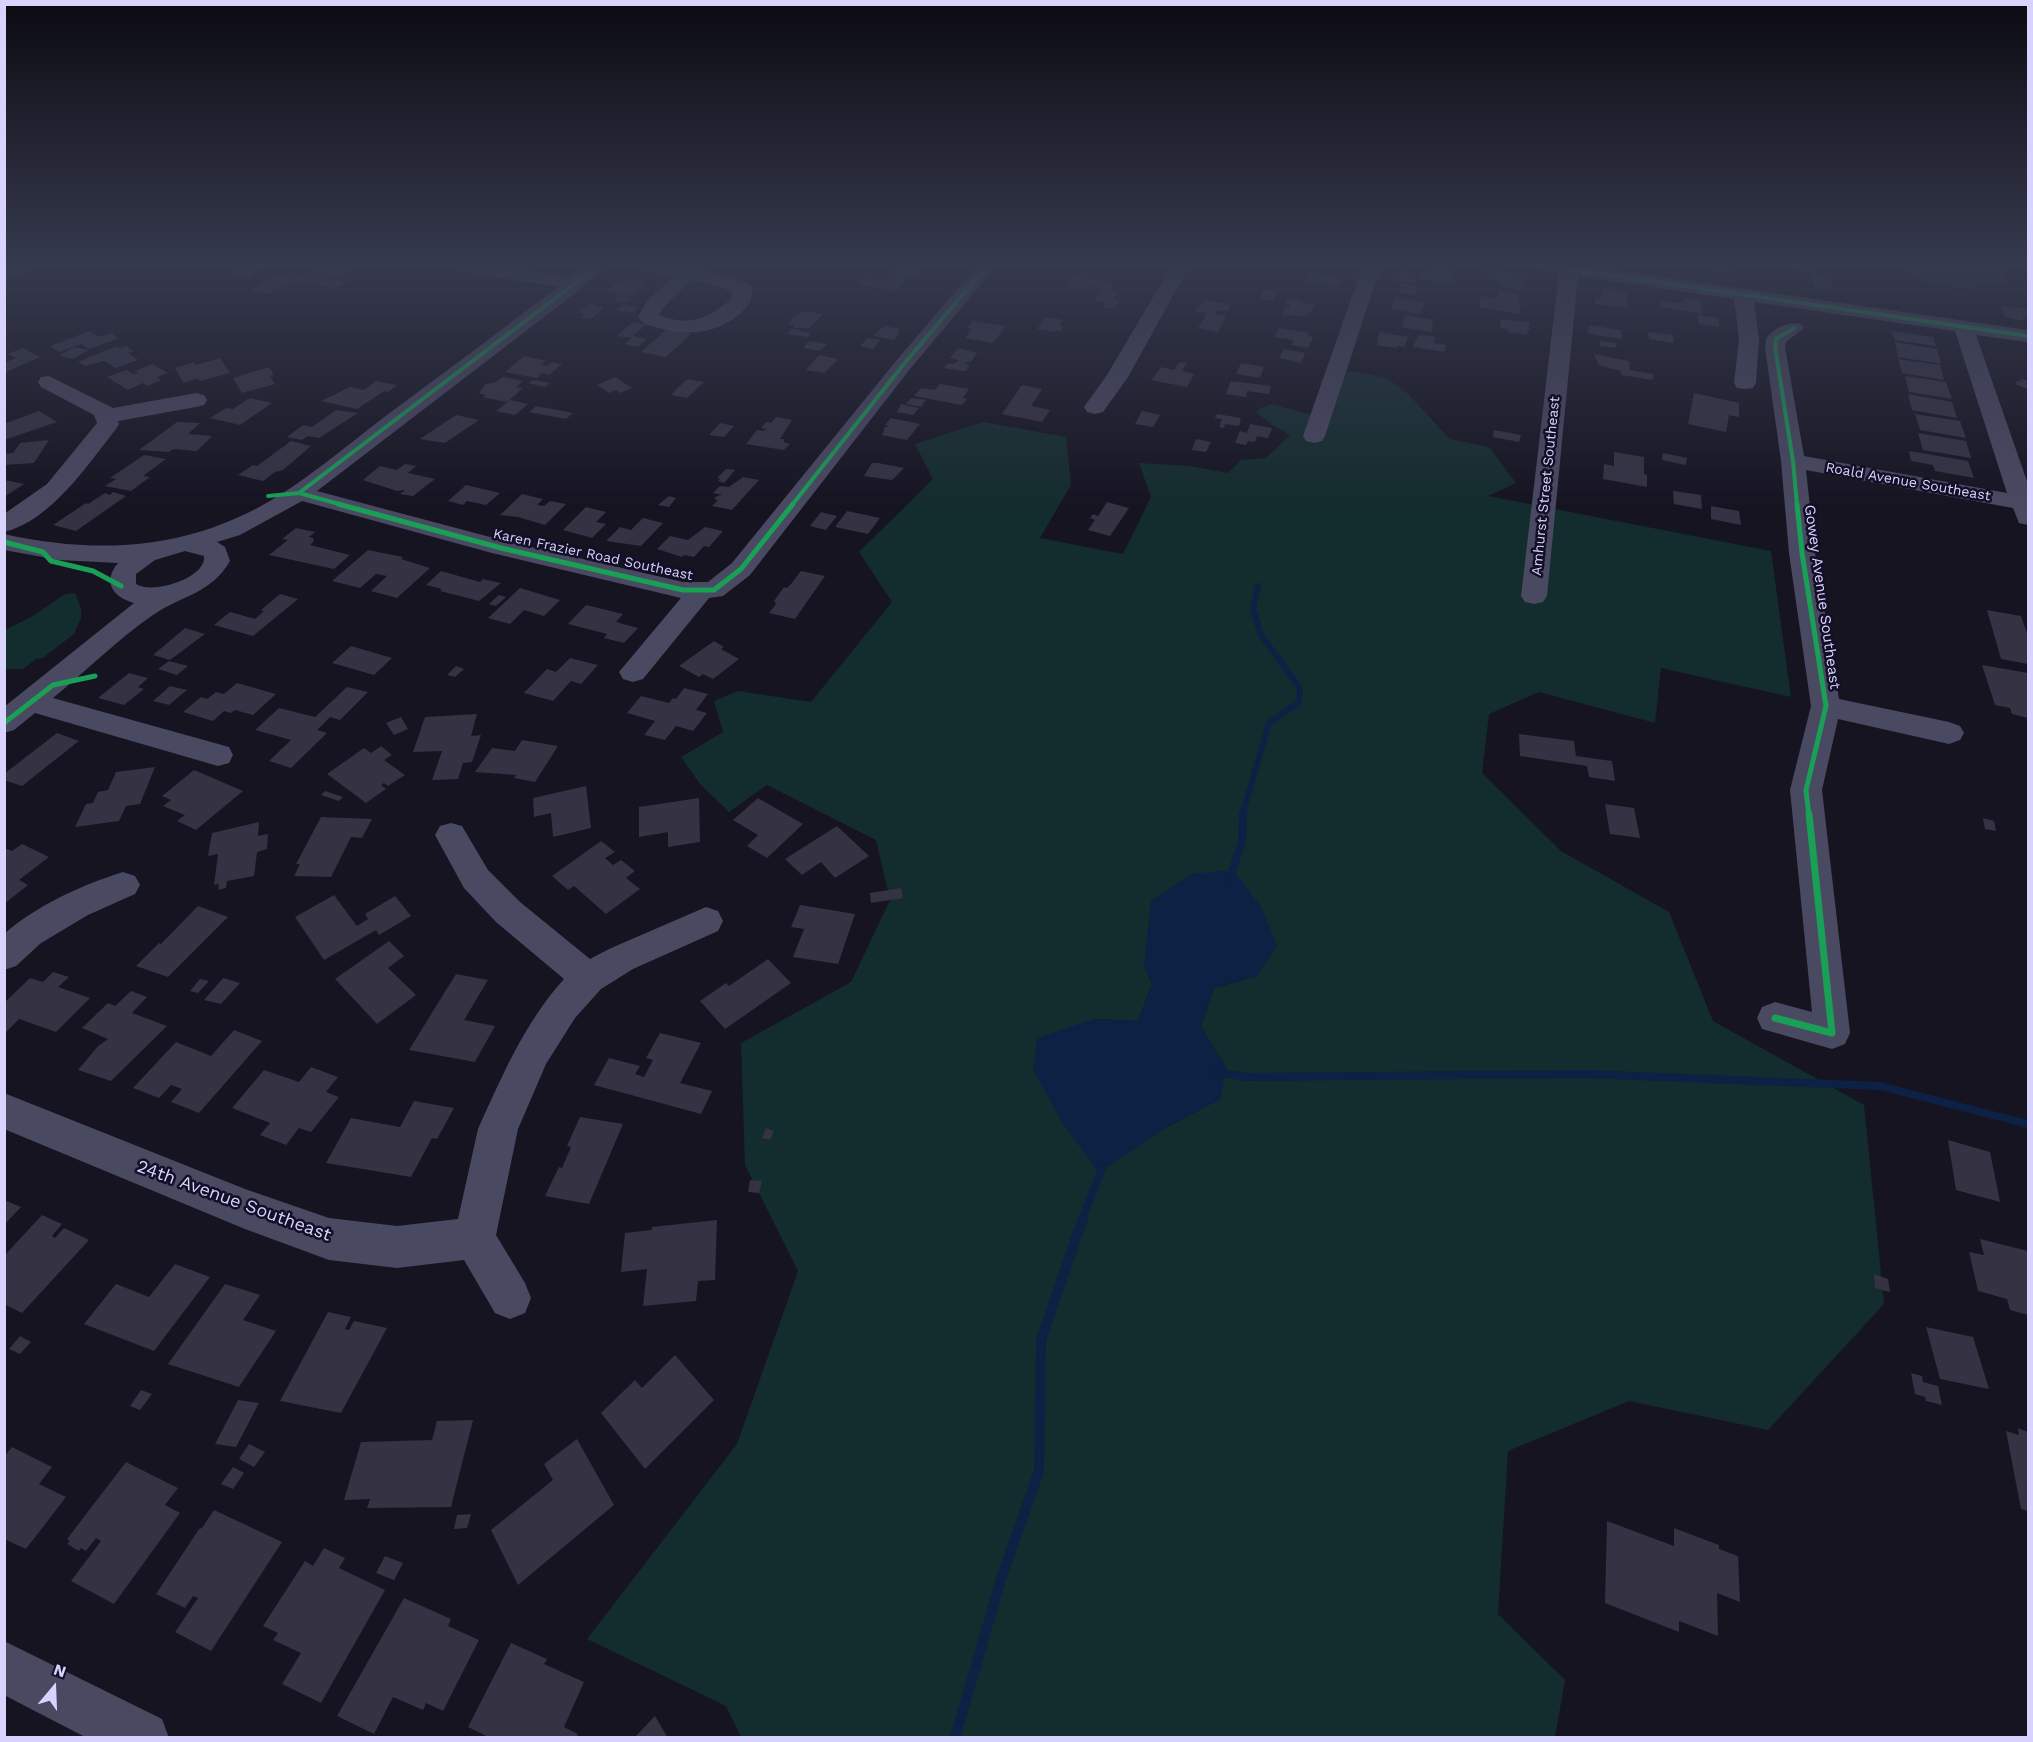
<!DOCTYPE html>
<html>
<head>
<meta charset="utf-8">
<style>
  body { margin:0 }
  #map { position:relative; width:2033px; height:1742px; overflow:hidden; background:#161421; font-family:"Work Sans",sans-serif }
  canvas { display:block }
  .frame { position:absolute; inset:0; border:6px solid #d9d4ff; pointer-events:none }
  .north { position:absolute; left:24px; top:1658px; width:60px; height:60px; -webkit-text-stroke:4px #130f26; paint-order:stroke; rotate:19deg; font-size:16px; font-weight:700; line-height:24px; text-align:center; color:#d9d4ff }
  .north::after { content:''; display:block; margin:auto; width:21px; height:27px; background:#d9d4ff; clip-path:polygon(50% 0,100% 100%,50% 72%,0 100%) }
</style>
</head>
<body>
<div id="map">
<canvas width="2033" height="1742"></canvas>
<div class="frame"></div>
<div class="north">N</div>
</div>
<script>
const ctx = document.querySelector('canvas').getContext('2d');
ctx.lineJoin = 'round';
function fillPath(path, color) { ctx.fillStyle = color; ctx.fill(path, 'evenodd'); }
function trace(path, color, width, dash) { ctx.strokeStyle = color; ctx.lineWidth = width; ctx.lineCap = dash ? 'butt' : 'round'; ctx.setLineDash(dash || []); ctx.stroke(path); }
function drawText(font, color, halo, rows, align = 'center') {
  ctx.font = font + ' "Work Sans",sans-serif'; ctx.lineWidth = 5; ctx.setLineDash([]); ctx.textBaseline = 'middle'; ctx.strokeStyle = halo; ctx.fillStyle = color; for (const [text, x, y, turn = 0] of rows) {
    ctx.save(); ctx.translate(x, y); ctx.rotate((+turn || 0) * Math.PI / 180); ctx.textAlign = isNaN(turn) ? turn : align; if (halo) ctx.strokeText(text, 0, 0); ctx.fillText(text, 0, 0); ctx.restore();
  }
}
const green = new Path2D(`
  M1902 265H2004L2005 283C1970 291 1929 293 1902 265Z
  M1356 372 1387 378 1408 394 1450 439 1489 447 1516 483 1488 496 1771 551 1791 697 1661 668 1655 723 1539 692 1489 714 1482 773 1561 851 1669 912 1713 1021 1864 1105 1884 1304 1768 1430 1629 1401 1508 1451 1498 1614 1565 1680 1555 1737H741L726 1706 587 1639 737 1444 798 1271 745 1165 741 1043 851 982 890 900 876 840 767 785 729 812 700 784 681 757 723 732 714 701 738 691 811 702 892 602 859 552 933 479 915 444 983 422 1066 437 1071 485 1040 538 1123 554 1151 497 1139 463 1190 466 1228 473 1241 460 1266 458 1290 435 1272 425 1255 411 1271 404 1320 417 1335 373ZM1144 966 1257 976 1214 988 1201 1027 1226 1067 1220 1099 1167 1127 1094 1019 1138 1021 1152 984Z
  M75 593 81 608V618L74 634 43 658 36 659 23 669H5V630L33 616 65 594Z`);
const water = new Path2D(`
  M1233 870 1262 908 1277 946 1257 976 1214 988 1201 1027 1226 1067 1220 1099 1167 1127 1099 1173 1064 1125 1033 1070 1037 1038 1094 1019 1138 1021 1152 984 1144 966 1151 901 1192 874Z`);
const streamFar2 = new Path2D(`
  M1242 816 1269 723 1299 702 1300 688 1261 635 1253 609 1258 586`);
const streamFar1 = new Path2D(`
  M1230 878 1242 841 1243 814
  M1216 1072 1247 1077 1587 1074 1880 1086 2028 1124
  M1082 1219 1103 1166`);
const stream = new Path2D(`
  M955 1738 1001 1579 1039 1471 1041 1340 1083 1218`);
const building = new Path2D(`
  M323 265H348L354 266 337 277 310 273Z
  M918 265H952L947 271Z
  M1712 265H1730V274L1711 271Z
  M1789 265H1813L1814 272 1789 269Z
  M899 266 922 270 915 277 909 276 896 291 856 284 861 278 886 280Z
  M1432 268 1453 271 1451 282 1420 280 1422 272 1430 273Z
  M1487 270 1528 274 1527 281H1524L1523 290 1498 286 1499 280 1486 278Z
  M1400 271 1416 274 1413 283 1397 281Z
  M303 273 322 277 310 285 292 281 268 294 249 291 275 275 294 279Z
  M1310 273 1341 278 1337 286 1307 281Z
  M1812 274 1827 276 1833 289 1814 287Z
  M1074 277 1114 283 1110 289 1118 293 1114 299 1120 300 1114 309 1103 308 1106 302 1095 301 1103 288 1090 286 1088 290 1067 286Z
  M324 278 334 280 347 282 337 288 313 285Z
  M628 279 648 282 631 296 606 291 615 283 621 284Z
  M1401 283 1418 286 1416 295 1398 293Z
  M1263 289 1278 291 1273 301 1259 299Z
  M1602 289 1627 292V308L1595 304V297L1602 298Z
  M1499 291 1519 294 1518 301 1522 302 1519 314 1479 307 1481 296 1497 299Z
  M619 295 632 298 626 303 613 301Z
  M1287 298 1303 301 1302 303 1315 305 1307 316 1282 315 1285 307 1289 308 1290 305 1284 304Z
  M1395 298 1424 302 1422 310 1419 314 1391 309Z
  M1685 299 1702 301V314L1660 307V301L1685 303Z
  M1204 300 1230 304 1228 310 1217 311 1215 314 1226 316 1218 332 1198 328 1207 313 1194 311Z
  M591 303 604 308 591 319 580 317 585 314 578 312Z
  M624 304 639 307 632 313 616 310Z
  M2000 306 2027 309 2028 317H2022L2024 320H2018L2005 317Z
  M803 311 823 314 809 328H793L795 326 788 324 792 321 789 320Z
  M1405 315 1433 320 1432 332 1401 327Z
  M1698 315 1718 318 1719 327 1698 324Z
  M1046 317 1063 320 1059 326 1063 327 1061 331 1056 330 1055 332 1037 329Z
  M1501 319 1530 322 1529 328 1531 330H1528L1527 335 1508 332 1509 329 1500 328Z
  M973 321 1006 326 993 343 965 338 972 329 967 328Z
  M633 322 647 324 633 336 647 339 638 347 624 344 632 338 617 336Z
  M1590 325 1621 330 1622 339 1590 334 1587 332Z
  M884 326 900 329 897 333H899L894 340 873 336Z
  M1279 328 1309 333 1308 336 1313 337 1308 348 1292 345 1293 340 1274 337Z
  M667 329 691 334 666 357 641 352Z
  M792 329 806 332 811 333 808 337 787 334Z
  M90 331 99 337 111 333 119 338 90 349 81 344 59 352 50 346Z
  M1891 331 1933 337 1936 346 1895 340Z
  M1379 332 1408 337 1404 347 1398 346 1397 348 1377 345Z
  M1648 332 1673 335 1674 343 1649 339Z
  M1418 335 1435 337 1434 343 1446 345 1444 352 1413 347Z
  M868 338 880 340 873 349 860 346Z
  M810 341 827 344 820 351 803 348Z
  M1600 341 1617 343 1616 348 1600 346Z
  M1895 342 1937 349 1941 364 1898 357Z
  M117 346 120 348 126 346 134 351 128 353 138 360 116 368 104 361 85 366 78 362Z
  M74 347 89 350 73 359 59 356Z
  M23 348 40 357 4 373V363L16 358 8 354Z
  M958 348 977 353 971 362 964 363 970 366 966 371H962L944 368 948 363 953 364 957 362 958 360 950 358Z
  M1284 349 1305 353 1301 363 1279 358Z
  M1594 354 1629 361 1630 370 1653 374V380L1621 375 1620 371 1599 365Z
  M819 355 838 359 824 373 806 370Z
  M524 356 546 361 541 365 547 366 552 362 562 364 549 375 542 373 537 378 505 372Z
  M220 358 230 373 200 381 198 378 184 383 175 368 194 362 196 365Z
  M1898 359 1940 365 1944 380 1902 373Z
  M1179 362 1187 363 1182 371 1194 374 1187 387 1151 380 1161 367 1174 370Z
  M1241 363 1264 367 1260 378 1236 374Z
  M152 364 168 373 157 377 161 380 148 386 143 383 128 390 107 377 126 370 134 374 138 373 135 371Z
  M269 367 274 375 270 376 275 384 242 393 233 378Z
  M1905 376 1946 382 1952 399 1909 392Z
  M503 377 523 381 516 387 523 388 507 402 483 397 486 395 479 393 486 384 496 382Z
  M615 377 632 388 620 393 616 390 609 393 597 385Z
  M687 379 704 382 687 398 671 395Z
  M2019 379 2028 380V389L2017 385 2015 381 2021 382Z
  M533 380 550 383 545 387 528 383Z
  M376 381 397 385 388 392 384 391 357 409 321 401 350 387 364 390Z
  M1231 381 1271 386 1269 394 1247 391 1246 397 1226 394Z
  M940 384 969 389 963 398 967 399 962 405 914 396 921 388 935 390Z
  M1022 385 1042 389 1031 406 1050 410 1042 422 1002 414Z
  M1694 393 1739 403V417L1729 415 1726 432 1688 424Z
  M1908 394 1952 402 1957 418 1912 410Z
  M250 398 272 403 240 425 210 418 226 408 233 409Z
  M911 398 926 400 921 407 906 404Z
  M510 400 528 404 515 415 496 411Z
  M901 404 919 408 913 415 897 412Z
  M536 406 573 413 566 419 529 412Z
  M336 410 358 413 319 438 308 436 302 440 287 437 303 425 312 427Z
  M39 411 57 422 4 440V424Z
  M1142 411 1160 415 1153 427 1135 424Z
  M1217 414 1241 418 1239 426 1225 424 1224 428 1219 427 1222 419 1215 418Z
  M1915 414 1960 421 1966 438 1920 430Z
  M456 415 479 420 445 443 420 439Z
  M776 417 792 420 780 439H785L783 442 790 444 784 450 746 444 757 430 764 431 766 429 761 428 766 422 771 423Z
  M891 418 920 424 907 440 882 435 885 427 889 426 885 425Z
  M177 422 200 423 188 434 212 436 197 451 173 449 169 452 139 450Z
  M720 423 734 426 724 437 709 435Z
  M1250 424 1272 428 1268 438 1257 436 1255 442 1248 441 1246 445 1235 443 1240 431 1247 433Z
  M1494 430 1521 435 1519 442 1493 437Z
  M1918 433 1966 441 1971 458 1923 450Z
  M1196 439 1211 442 1206 452 1192 450Z
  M49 440 34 463 4 465V454L13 453 20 443Z
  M291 441 311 446 283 470 275 472 263 481 238 475 253 465 257 466Z
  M1909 451 1968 461 1974 478 1935 471 1933 465 1911 461Z
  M1614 452 1644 457V474L1647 475V487L1603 479 1604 464 1614 466Z
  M1663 453 1687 458 1686 465 1662 460Z
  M144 455 166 459 143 476 150 477 131 491 105 486 116 479 110 478Z
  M872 463H878L904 468 892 480 864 476Z
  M405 464 416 466 408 473 435 479 413 496 400 494 405 490 397 491 363 480 380 466 397 470Z
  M726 469 735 470 724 483 718 481 720 479 717 478Z
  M743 477 759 480 732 510 712 506 718 500 714 499 717 496 722 495 713 493 720 486 729 487Z
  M4 480 24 484 4 497Z
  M466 485 500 493 486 505 467 501 463 505 448 501Z
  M1673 491 1701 495 1702 509 1674 504Z
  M113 492 126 496 76 531 53 525 86 503 88 504 105 493 110 495Z
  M522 494 543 499 537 505 544 506 550 501 566 504 545 525 518 517 500 515Z
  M669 496 676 498 669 507 658 505Z
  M1107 502 1129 508 1110 536 1088 530 1095 520 1090 518 1093 514 1098 516Z
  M1711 506 1739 511 1741 525 1711 519Z
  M586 507 606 512 596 522 606 524 592 538 563 530Z
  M847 511 880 518 868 534 835 527Z
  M821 512 837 516 826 530 810 526Z
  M643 518 663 523 641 546 606 541 620 527 631 530Z
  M705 527 723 531 709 547 704 546 694 557 684 555 682 557 657 549 670 536 688 540Z
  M296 528 315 532 309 537 313 538 314 541 310 545 350 555 334 569 269 555 288 540 282 539Z
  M368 550 403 557 401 559 430 568 397 598 371 591 387 576 376 574 360 588 332 581Z
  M441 571 480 582 483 579 501 583 479 601 440 591 442 589 426 585Z
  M801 571 825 576 795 619 769 613 776 604 774 601 784 587 787 588 791 584Z
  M520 588 560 600 544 616 524 610 510 624 488 618Z
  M280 594 298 599 253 636 214 625 230 612 255 619 264 611 261 610Z
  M499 595 506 597 496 606 489 604Z
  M586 605 623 614 616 622 638 628 624 643 604 638 607 634 568 624Z
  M1987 610 2021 616 2028 636V664L2001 659Z
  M185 628 205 634 170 660 153 655Z
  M714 641 724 647 721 649 739 659 713 679 703 674 699 677 679 666Z
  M351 646 392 658 374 675 332 663Z
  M570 658 598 665 581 684 571 681 553 701 524 693 547 669 556 672Z
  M169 661 188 666 177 675 158 669Z
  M1982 665 2028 673V718L2012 714 2010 708 1995 705Z
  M456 666 464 669 455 677 447 675Z
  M129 673 148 678 138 687 144 689 124 705 98 698Z
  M237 683 276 694 253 715 235 710 231 713 224 711 213 721 183 712 201 697 207 699 216 692 224 694Z
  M170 686 187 690 169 705 153 701Z
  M347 687 368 692 340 720 330 717 317 730 327 733 291 768 269 761 291 740 255 730 279 708 315 717Z
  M684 688 708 694 696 710 707 713 693 731 676 726 665 740 644 735 655 721 627 713 641 696 669 703 673 698 676 699Z
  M477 714 471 736 481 735 472 762 463 763 458 779 432 780 442 751 413 752 425 717Z
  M401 717 408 729 394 735 386 723Z
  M57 733 79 741 22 786 4 780V774Z
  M1519 734 1574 741 1576 756 1612 761 1615 781 1589 777 1587 766 1520 756Z
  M522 740 558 746 535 782 514 778 516 775 475 772 492 748 515 751Z
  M381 746 392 755 384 760 405 775 388 786 384 783 381 785 386 789 366 803 327 774 364 748 371 753Z
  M155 767 140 804 126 806 119 821 75 827 86 804 93 803 98 792 108 790 116 772Z
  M194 770 243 791 196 830 177 821 185 815 163 806 171 800 162 796Z
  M586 786 591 828 553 837 551 813 534 817 533 798Z
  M325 791 343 797 339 801 321 795Z
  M699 798 700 842 668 847V832L639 837V807Z
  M758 798 803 824 767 858 747 846 758 835 733 820Z
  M1605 804 1634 808 1640 838 1610 834Z
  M321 817 372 819 362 838 351 837 331 877 294 876 300 864H296Z
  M1983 818 1994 821 1996 831 1985 829Z
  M259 822 258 836 268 834 267 849 257 852 254 876 227 881 226 888 218 890 219 884 214 885 218 854 208 856 212 833Z
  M837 826 869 856 835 878 821 862 802 875 785 859Z
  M601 841 615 852 605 858 613 865 621 860 635 871 626 878 640 889 606 914 574 886 568 890 552 876Z
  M22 844 49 857 19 880 28 885 4 904V848L12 851Z
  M901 888 903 898 871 903 870 893Z
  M334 895 357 926 368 919 365 914 395 896 411 916 379 935 376 930 324 960 295 917Z
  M800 905 855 914 838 964 793 957 804 929 791 927Z
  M198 906 228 917 168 977 136 966 159 943 161 944Z
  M389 941 404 956 388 968 416 995 377 1024 335 979Z
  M768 959 791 983 725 1029 700 1001 726 983 729 986Z
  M53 972 69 977 58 987 90 998 56 1032 19 1019 4 1034V1003L30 978 43 982Z
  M456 974 488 980 464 1020 495 1026 475 1062 409 1050Z
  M223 978 240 983 221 1004 204 1000Z
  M200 979 209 981 198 993 190 991Z
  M131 991 147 997 132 1013 167 1026 111 1081 78 1070 98 1046 108 1039 82 1028 108 1003 115 1006Z
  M234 1030 262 1041 199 1113 171 1102 182 1089 171 1085 159 1098 133 1088 176 1042 211 1056Z
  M660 1033 701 1043 680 1083 712 1091 701 1114 594 1085 609 1058 640 1066 635 1074 644 1077 653 1060 646 1058Z
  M311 1067 338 1077 326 1092 339 1097 311 1132 299 1128 286 1145 260 1135 270 1123 232 1108 264 1070 299 1082Z
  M414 1101 454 1108 437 1139 432 1138 411 1177 326 1163 351 1118 400 1127Z
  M580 1117 623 1124 589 1204 545 1196 559 1167 562 1168 571 1147 567 1146Z
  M766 1128 774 1131 770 1140 762 1138Z
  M1948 1140 1990 1152 2000 1202 1956 1190Z
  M750 1180 762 1181 759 1193 748 1192Z
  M4 1200 21 1207 4 1225Z
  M42 1215 62 1224 52 1236 55 1238 64 1228 89 1240 22 1313 4 1304V1256Z
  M717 1220 715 1280 698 1281 696 1301 643 1306 647 1269 621 1272 625 1233 652 1230V1227Z
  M1980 1239 2028 1251V1315L2010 1310 2007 1299 1978 1291 1969 1252 1984 1255Z
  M175 1264 210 1277 154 1351 84 1324 116 1284 149 1297Z
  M1874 1274 1888 1279 1890 1292 1875 1288Z
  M225 1284 260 1295 243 1320 276 1331 239 1387 168 1364Z
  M328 1312 351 1317 345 1329 349 1330 354 1321 387 1328 341 1413 280 1401Z
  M1926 1327 1973 1337 1989 1389 1940 1379Z
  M20 1336 31 1342 20 1354 9 1349Z
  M675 1355 714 1400 645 1469 601 1413 635 1380 642 1388Z
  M1911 1373 1922 1376 1923 1382 1938 1386 1942 1405 1926 1401 1925 1397 1915 1394Z
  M141 1390 152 1394 140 1410 130 1406Z
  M238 1400 259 1403 236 1447 215 1444Z
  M473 1420 451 1507 367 1508 370 1499 344 1500 361 1442 432 1440 437 1421Z
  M2018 1428 2028 1432V1511L2021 1509 2006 1431 2019 1435Z
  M577 1439 614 1505 518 1585 491 1530 553 1480 544 1464Z
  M249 1444 265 1452 254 1467 239 1459Z
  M12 1447 52 1467 39 1484 66 1497 26 1549 4 1539V1457Z
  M126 1462 178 1488 165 1505 180 1513 114 1604 71 1581 101 1541 96 1538 86 1551 81 1548 79 1551 67 1544 70 1541 67 1539Z
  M233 1467 244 1473 233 1489 221 1484Z
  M214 1510 282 1542 211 1651 175 1632 198 1598 193 1596 185 1608 156 1594 199 1529 202 1528Z
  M471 1514 467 1528 454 1529 457 1515Z
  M1607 1521 1674 1546V1528L1719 1545V1549L1738 1556 1740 1602 1717 1593 1718 1636 1679 1621V1632L1605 1603Z
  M324 1548 345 1558 339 1568 385 1590 321 1703 282 1684 301 1653 273 1640 278 1633 263 1626 305 1561 313 1566Z
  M385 1556 403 1563 394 1580 376 1573Z
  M404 1598 451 1619 448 1626 479 1640 443 1711 426 1703 423 1710 393 1697 374 1734 337 1716Z
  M511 1643 547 1659 544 1664 584 1682 564 1727 578 1734 576 1738H490L468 1727Z
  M655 1716 668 1738H634Z`);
const minor = new Path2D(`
  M8 265H32L30 269 4 280V267Z
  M243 265H265L249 277H235L232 273Z
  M449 265H492L570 277 587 265H608L582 288 317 491 505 541 683 582H708L732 563 896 361 978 265H997L910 369 750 575 723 596 709 598 643 679 633 682 623 679 619 672 681 598 492 553 302 501 240 535 217 542 225 547 230 561C211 594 182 595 153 615 118 639 86 671 53 698L229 747 233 755 229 763 218 766 35 713 14 730 4 733V707L134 603C113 597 102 582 118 563L59 560 4 550V534C108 557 203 548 292 487 323 466 353 441 383 418 441 375 500 331 558 287L458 271 451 269ZM185 551 204 556C207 578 152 595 136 584V574L155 560Z
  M638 265C681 265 708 270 749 284L752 288 751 301C731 330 695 338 663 329 654 327 643 325 638 317L647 301 674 276 640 269ZM692 279 732 291 731 299C709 319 688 327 659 315L663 308Z
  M1172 265H1190L1128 377 1103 412 1095 414 1087 412 1084 407 1107 375Z
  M1363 265H1381L1325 436 1322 441 1314 443 1306 441 1303 436Z
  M1532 265H1579L2028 330V342L1976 335 2028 484V525L2019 523 2013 508 1806 470 1815 553 1839 699 1949 722 1960 726 1964 733 1960 740 1949 744 1838 719 1822 790 1850 1033 1845 1044 1832 1049 1762 1029 1757 1018 1762 1007 1775 1002 1812 1012 1790 790 1811 706 1789 553 1781 461 1765 347 1766 339C1773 328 1789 321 1801 324L1804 328 1786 342 1785 347 1804 456 2007 493 1955 331 1754 302 1759 339 1756 383 1753 388 1745 389 1737 388 1734 383 1739 339 1734 299 1578 276 1547 596 1543 602 1534 604 1525 602 1521 596 1559 273 1534 269Z
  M49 376 113 408 196 393 204 395 207 400 204 405 196 407 118 421 119 424 116 429C88 464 51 521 4 532V514L47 484 97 423 94 415 41 387 38 382 41 377Z
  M451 823 462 826 488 870 520 902 590 959 609 949 706 907 718 911 723 921 718 931 633 969 601 989 575 1018 546 1064 518 1129 496 1235 525 1283 531 1298 525 1313 510 1319 495 1313 464 1260 397 1268 329 1260 245 1229 4 1129V1093L245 1189 329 1218 397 1226 458 1219 478 1129C502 1076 525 1022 564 979L496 922 464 888 435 835 440 826Z
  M123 872 135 876 140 885 135 894 88 915 41 943 16 966 4 970V934C37 905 82 885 123 872Z
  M4 1641 162 1719 169 1738H87L4 1695Z`);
const cyclewayFar2 = new Path2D(`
  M1541 265 2028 336
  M1794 328 1776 339 1775 347 1793 461 1797 505
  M299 493 599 265
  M268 496 299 493 343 505
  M792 505 903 365 988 265`);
const cyclewayFar1 = new Path2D(`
  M338 504 501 548 683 590H714L741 569 793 504
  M1797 504 1802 553 1826 706 1806 790 1809 816
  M4 542 43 552 51 561 93 571 121 586
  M4 723 53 685 95 676`);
const cycleway = new Path2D(`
  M1775 1018 1832 1033 1809 814`);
const farStreetnames = [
  ["Roald Avenue Southeast",1908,482,10],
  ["Amhurst Street Southeast",1546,486,-84],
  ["Karen Frazier Road Southeast",593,555,12]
];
const streetNames = [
  ["Gowey Avenue Southeast",1822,597,82]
];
const nearStreetnames = [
  ["24th Avenue Southeast",234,1201,20]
];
fillPath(green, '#132c2d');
fillPath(water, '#0d2144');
trace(streamFar2, '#0d2144', 6);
trace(streamFar1, '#0d2144', 8);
trace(stream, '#0d2144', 10);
fillPath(building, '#343243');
fillPath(minor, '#4a4962');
trace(cyclewayFar2, '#1a9f57', 4);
trace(cyclewayFar1, '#1a9f57', 5);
trace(cycleway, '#1a9f57', 7);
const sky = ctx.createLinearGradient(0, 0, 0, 509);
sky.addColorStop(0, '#0c0b12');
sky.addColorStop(0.52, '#363a4e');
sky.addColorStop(1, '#363a4e00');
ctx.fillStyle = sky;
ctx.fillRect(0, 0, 2033, 509);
drawText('14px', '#d9d4ff', '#130f26', farStreetnames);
drawText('15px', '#d9d4ff', '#130f26', streetNames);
drawText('18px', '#d9d4ff', '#130f26', nearStreetnames);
</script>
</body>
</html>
